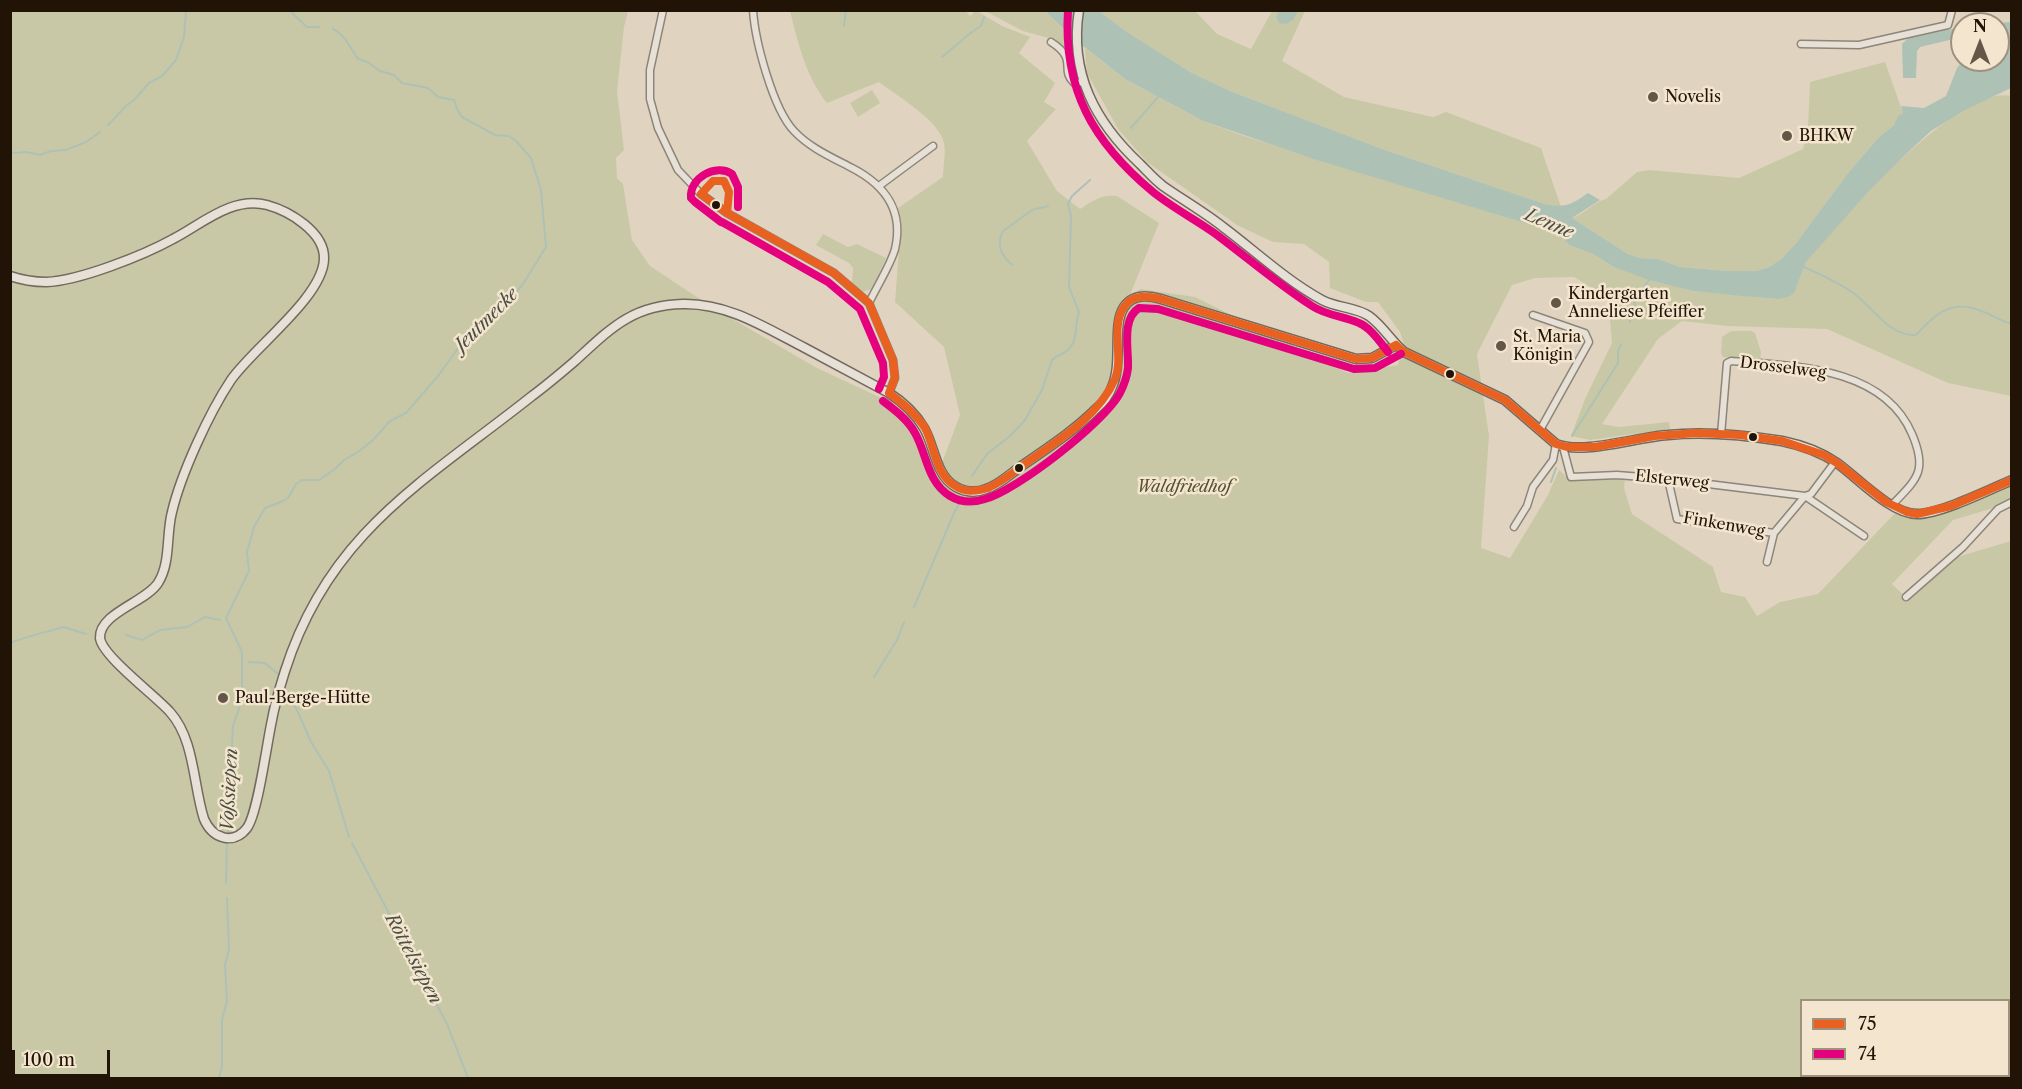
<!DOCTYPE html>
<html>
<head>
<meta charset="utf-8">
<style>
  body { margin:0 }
  #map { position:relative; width:2022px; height:1089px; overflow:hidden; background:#e0d4c1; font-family:"Libre Caslon Text",serif }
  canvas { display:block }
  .frame { position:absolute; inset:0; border:12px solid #211407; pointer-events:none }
  .legend { position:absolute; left:1800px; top:999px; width:210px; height:78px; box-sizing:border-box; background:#f3e5ce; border:2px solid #9f917e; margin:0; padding:8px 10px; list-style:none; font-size:18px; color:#211407 }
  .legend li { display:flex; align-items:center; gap:12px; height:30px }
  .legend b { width:30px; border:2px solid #9f917e }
  .north { position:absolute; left:1950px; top:12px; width:60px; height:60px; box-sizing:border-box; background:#f3e5ce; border:2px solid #9f917e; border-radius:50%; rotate:0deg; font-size:16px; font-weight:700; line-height:24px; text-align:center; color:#211407 }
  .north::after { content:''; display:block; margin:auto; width:21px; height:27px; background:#645748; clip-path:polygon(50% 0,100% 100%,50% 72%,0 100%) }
  .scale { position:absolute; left:12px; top:1050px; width:98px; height:27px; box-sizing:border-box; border:3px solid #211407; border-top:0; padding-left:8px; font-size:18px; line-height:21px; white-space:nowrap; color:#211407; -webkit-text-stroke:4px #f3e5ce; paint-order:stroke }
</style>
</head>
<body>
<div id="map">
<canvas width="2022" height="1089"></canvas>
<div class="frame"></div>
<ul class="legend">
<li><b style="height:8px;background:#e86121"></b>75</li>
<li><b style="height:8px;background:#e5007d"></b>74</li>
</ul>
<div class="north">N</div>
<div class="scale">100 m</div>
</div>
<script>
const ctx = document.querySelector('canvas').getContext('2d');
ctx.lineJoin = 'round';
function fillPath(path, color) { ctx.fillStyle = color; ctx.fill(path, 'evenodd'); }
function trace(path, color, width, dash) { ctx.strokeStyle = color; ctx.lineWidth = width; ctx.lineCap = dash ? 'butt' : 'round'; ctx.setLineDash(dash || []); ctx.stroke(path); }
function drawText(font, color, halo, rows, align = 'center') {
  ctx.font = font + ' "Libre Caslon Text",serif'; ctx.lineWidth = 5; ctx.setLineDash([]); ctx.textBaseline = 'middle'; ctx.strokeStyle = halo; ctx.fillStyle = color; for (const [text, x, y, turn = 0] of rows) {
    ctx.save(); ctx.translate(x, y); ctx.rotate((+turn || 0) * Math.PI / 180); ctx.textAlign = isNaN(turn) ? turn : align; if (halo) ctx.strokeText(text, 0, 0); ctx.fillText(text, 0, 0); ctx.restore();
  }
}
const green = new Path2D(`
  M965 10 970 16 975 11H977L1002 26 1030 37 1019 53 1055 83 1044 102 1056 109 1027 141 1057 191 1080 209C1092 201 1102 194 1117 196L1159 223 1130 295 1141 289 1195 297 1348 373 1398 365 1404 344 1400 332 1378 302H1366L1330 288 1329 262 1304 244 1273 242 1237 225 1147 162 1118 129 1087 73 1085 48 1125 79 1203 121 1244 136 1558 233 1569 245 1593 254 1614 267 1693 291 1777 299C1783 294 1795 288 1798 282 1802 275 1802 267 1807 261 1837 221 1961 83 2011 96V396L1948 383 1827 329 1727 326 1682 321 1658 339 1602 424 1619 427 1669 422 1670 429 1590 440 1571 436 1585 399 1612 343 1608 298 1574 277 1535 278 1512 285 1477 354 1489 436 1481 548 1510 558 1548 495 1559 470 1569 479H1625L1624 488 1632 514 1713 567 1721 592 1745 597 1757 616 1780 602 1818 594 1896 512 1907 516 2011 483V499L1997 507 1953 520 1892 584 1908 599 1957 557 2011 541V1078H11L10 11H628L624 27 617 91 624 150 616 158 617 178 623 184 632 240 650 266 712 307 817 368 892 403 937 476 960 415 944 347 895 302 901 224 898 208 943 177C943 167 946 153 944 143 939 120 897 96 879 82L827 103C806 77 798 43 790 11ZM1802 1000H2008V1076H1802Z
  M985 11H1045L1069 35 1068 51 1052 39 1023 31Z
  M1099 11H1195L1217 34 1251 49 1272 11H1305L1282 61 1344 97 1433 117 1446 112 1541 148 1561 207 1545 204 1385 150 1230 91 1192 73 1127 32Z
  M1885 62 1903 113 1894 125 1879 137 1848 173 1796 243 1781 259 1769 267 1756 271H1728L1680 267 1659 259 1640 258 1628 254 1572 218C1585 214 1593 202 1606 199L1637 172 1649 170 1739 178 1803 149 1808 126 1810 82Z
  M872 90 880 103 858 117 850 103Z
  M823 234 848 247 857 244 886 258 872 289 862 292 852 283 853 268 849 263 816 245Z
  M1731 331H1751L1755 333 1761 352 1760 361 1723 357 1721 353 1722 337Z`);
const water = new Path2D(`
  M1045 11H1099L1127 32 1192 73 1230 91 1385 150 1545 204C1566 208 1571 205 1588 193L1600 200 1572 218 1628 254 1640 258 1659 259 1680 267 1728 271H1756L1769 267 1781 259 1796 243 1848 173 1879 137 1894 125 1898 116 1903 113 1901 106 1924 108 1946 96 1957 68 1963 60H1998V24H1981L2011 22V88L1965 110 1931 131 1907 153 1868 192 1806 262 1794 293 1788 297 1778 299 1741 296 1693 291 1649 280 1614 267 1593 254 1569 245 1558 233 1317 160 1203 121 1125 79 1074 39Z
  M1279 11V10L1298 11 1293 20 1286 24 1279 23 1276 17Z
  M1962 27V37L1920 47 1917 51 1916 78H1903L1902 44 1908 38Z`);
const stream = new Path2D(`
  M289 10 307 27H319
  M844 26 846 10
  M942 57C955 47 967 34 981 26L984 17
  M108 125 126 106 135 99 149 83 162 76 176 60 184 37 186 10
  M1131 128 1159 96
  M10 152 15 153 27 152 40 155 51 151 66 150 86 142 100 132
  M1012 265C1001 255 996 245 1003 231L1032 210 1048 206
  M1802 266C1819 274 1836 281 1852 292 1871 305 1889 337 1916 335 1931 319 1947 301 1972 308 1986 311 1998 320 2012 324
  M1630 322 1636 298 1650 279
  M1572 436 1618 363V351L1621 344
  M972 476 987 454 1010 436 1025 420 1042 390 1052 360C1057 355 1064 354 1069 349 1079 337 1074 325 1079 312L1069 287 1071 216 1068 204 1072 196 1090 180
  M1551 482 1556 468
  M914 607 954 513 963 496
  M126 635 142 640 160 630 187 627 205 617 220 620
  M10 643C28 636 46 632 64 627L86 634
  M249 662 265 663 278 674
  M874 677 897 640 904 622
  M288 694 298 712 311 742 329 771 349 837
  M228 836 230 795 228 788 231 771 229 755 232 745 233 726 242 700V652L226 618 249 571 247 552 254 527 265 508 283 501 288 498 296 484 302 480H319L335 469 344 460 358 452 373 440 390 421 406 413 438 376 470 332 487 322 497 308 511 298 523 284 546 247 541 190 531 158 516 141 509 136 495 135 462 117 457 109 454 100 438 97 428 88 402 83 394 75 380 71 369 63 357 58C351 48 344 34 333 29
  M352 843 447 1024 468 1078
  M226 883 227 842
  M219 1078 222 1067V1020L227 1001 225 965 229 950 227 898`);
const street = new Path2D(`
  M663 10 650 70V99L658 128 678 170 701 194 727 213 834 273 869 303 893 360 895 378 889 393
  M753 10C755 41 773 109 794 131 810 148 831 157 852 168 885 185 904 211 895 249 891 264 876 288 869 303
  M1051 42C1079 60 1059 69 1074 83L1084 82
  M1801 44 1859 45 1948 25 1952 10
  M879 186 933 146
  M1533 315 1585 333 1589 342 1540 430
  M1721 435 1727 363 1731 361C1793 366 1883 366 1912 434 1928 471 1917 479 1892 505
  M1563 447 1571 477 1617 475 1668 479 1805 496 1864 536
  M1668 479 1677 519 1774 533
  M1514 527 1527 506 1533 487 1553 460 1556 444
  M1767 562 1774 533 1805 496 1811 494 1835 462
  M1906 597 1963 547 1998 509 2012 502`);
const secondary = new Path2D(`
  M1079 10C1069 73 1095 122 1140 164 1147 171 1155 180 1163 186 1183 200 1204 212 1223 227 1255 251 1287 281 1322 300 1337 308 1356 307 1369 316 1383 326 1391 341 1404 352L1505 400 1556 444C1583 455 1637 437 1668 435 1706 431 1745 435 1782 441 1801 445 1821 452 1837 463 1858 478 1891 514 1917 514 1940 514 1989 490 2012 480
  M10 276C22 280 34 282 46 282 79 281 144 255 173 239 202 224 232 196 267 205 289 211 325 232 324 259 323 297 253 348 231 380 209 413 181 474 172 512 166 534 171 563 158 583 146 602 99 613 100 638 102 656 156 696 170 712 195 740 193 785 204 819 212 838 233 846 247 828 258 813 267 742 272 720 275 703 280 687 285 671 329 532 425 481 532 396 547 385 561 373 575 361 610 329 632 305 683 304 728 303 766 328 805 348 833 363 861 378 889 393 903 402 915 413 924 428 935 447 935 475 956 487 965 492 976 493 986 489 999 485 1009 475 1020 467 1046 449 1074 431 1096 409 1103 403 1109 396 1112 387 1123 363 1112 325 1124 307 1133 294 1147 295 1161 299L1356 359 1372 358 1396 345`);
const bus1 = new Path2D(`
  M701 194 727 213 834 273 869 303 893 360 895 378 889 393
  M701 194 713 181H724L729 192 727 213
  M1396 345 1404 352 1505 400 1556 444 1567 447H1595L1655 436 1697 433 1740 435 1782 441 1824 455 1837 463 1886 502 1907 512 1917 514 1951 506 2012 480
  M889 393C902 403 916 414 925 428 935 447 935 476 957 487 966 493 978 491 988 488 1002 482 1014 472 1026 463 1058 441 1099 416 1115 379 1124 357 1110 328 1124 307 1132 294 1148 296 1161 299L1356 359 1372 358 1396 345`);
const bus2 = new Path2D(`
  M1068 10C1063 90 1093 142 1153 192 1173 208 1196 220 1217 235 1249 259 1279 285 1312 306 1327 316 1344 316 1359 323 1371 328 1380 342 1388 352
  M721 222 695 202 691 198C689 178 716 163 732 174L738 187V207
  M722 222 828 282 860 309 883 363 884 377 879 389
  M883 401C895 410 908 420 915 433 927 454 927 482 950 496 960 502 973 503 985 499 1016 491 1105 422 1120 393 1124 385 1127 377 1128 368 1129 350 1121 319 1139 308L1158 309 1354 369 1375 368 1401 354`);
const markers = [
  [1653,97,6,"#645748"],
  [1787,136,6,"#645748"],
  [716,205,5,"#211407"],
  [1556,303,6,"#645748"],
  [1501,346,6,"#645748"],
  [1450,374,5,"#211407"],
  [1753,437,5,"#211407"],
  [1019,468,5,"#211407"],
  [223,698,6,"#645748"]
];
const poiNames = [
  ["Novelis",1665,97],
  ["BHKW",1799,136],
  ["Kindergarten",1568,294],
  ["Anneliese Pfeiffer",1568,312],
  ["St. Maria",1513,337],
  ["Königin",1513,355],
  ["Paul-Berge-Hütte",235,698]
];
const streetNames = [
  ["Drosselweg",1783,368,7],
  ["Elsterweg",1672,480,6],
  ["Finkenweg",1724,525,10]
];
const parkNames = [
  ["Waldfriedhof",1184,487]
];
const waterNames = [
  ["Lenne",1549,224,23],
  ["Jeutmecke",487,320,-45],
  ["Voßsiepen",230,790,-87],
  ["Röttelsiepen",413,959,62]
];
fillPath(green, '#c9c8a6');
fillPath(water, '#aec1b5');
trace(stream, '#aec1b5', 2);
trace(street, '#8d8578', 9);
trace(secondary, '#736a5f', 11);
trace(street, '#e6e0d6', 6);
trace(secondary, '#e6e0d6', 8);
trace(bus1, '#e86121', 8);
trace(bus2, '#e5007d', 8);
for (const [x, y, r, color] of markers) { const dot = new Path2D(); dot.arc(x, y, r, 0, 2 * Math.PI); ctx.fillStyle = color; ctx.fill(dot); trace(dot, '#f3e5ce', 2); }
drawText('16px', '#211407', '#f3e5ce', poiNames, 'left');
drawText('16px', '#211407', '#f3e5ce', streetNames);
drawText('italic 16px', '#555037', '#f3e5ce', parkNames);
drawText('italic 18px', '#4b4e42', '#f3e5ce', waterNames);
</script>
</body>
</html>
